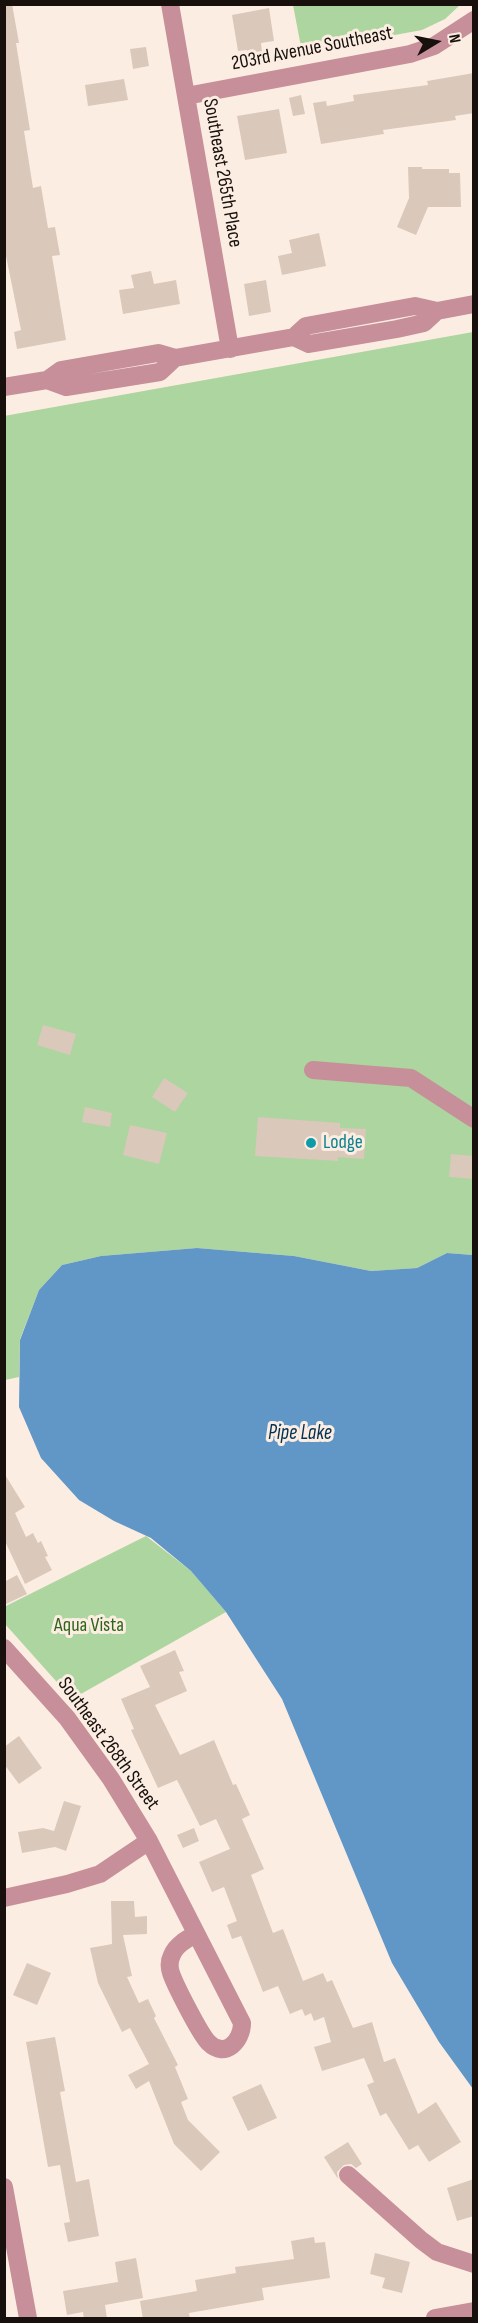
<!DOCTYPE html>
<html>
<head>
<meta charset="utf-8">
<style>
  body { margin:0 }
  #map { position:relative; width:478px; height:2323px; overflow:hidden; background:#fcede3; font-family:"Sofia Sans Condensed",sans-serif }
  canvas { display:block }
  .frame { position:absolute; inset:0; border:6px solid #17100c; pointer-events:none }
  .north { position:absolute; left:406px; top:12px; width:60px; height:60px; -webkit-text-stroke:4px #fcede3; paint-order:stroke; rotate:80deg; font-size:16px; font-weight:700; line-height:24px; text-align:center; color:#17100c }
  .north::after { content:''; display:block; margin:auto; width:21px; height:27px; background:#17100c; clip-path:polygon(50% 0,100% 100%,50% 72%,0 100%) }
</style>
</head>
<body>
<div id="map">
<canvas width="478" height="2323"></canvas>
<div class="frame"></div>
<div class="north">N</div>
</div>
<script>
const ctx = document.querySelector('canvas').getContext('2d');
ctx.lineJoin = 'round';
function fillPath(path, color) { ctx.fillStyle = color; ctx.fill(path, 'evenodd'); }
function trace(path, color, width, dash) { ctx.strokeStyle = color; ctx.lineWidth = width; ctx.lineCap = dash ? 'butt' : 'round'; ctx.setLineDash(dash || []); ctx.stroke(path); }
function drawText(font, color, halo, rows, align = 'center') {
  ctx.font = font + ' "Sofia Sans Condensed",sans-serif'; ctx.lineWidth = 6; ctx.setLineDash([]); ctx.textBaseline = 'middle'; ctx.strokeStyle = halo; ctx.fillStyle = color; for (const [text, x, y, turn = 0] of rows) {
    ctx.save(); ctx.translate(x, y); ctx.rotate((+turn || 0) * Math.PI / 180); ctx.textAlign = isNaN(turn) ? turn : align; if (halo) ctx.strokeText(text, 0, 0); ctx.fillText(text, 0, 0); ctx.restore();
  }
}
const green = new Path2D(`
  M293 5V4L460 5 445 19 422 30 302 52Z
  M473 332V1255L447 1253 417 1268 371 1271 294 1256 197 1248 101 1256 62 1265 39 1290 20 1339 19 1377 5 1380 4 416Z
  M146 1536 191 1571 226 1612 72 1699 5 1624 4 1607Z`);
const water = new Path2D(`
  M197 1248 294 1256 371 1271 417 1268 447 1253 473 1255V2089L439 2042 392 1963 282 1699 226 1612 191 1571 151 1538 114 1521 79 1500 41 1458 19 1407 20 1340 39 1290 62 1265 101 1256Z`);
const building = new Path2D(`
  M4 4H12L19 43H16L30 130 24 131 33 188 41 186 48 228 55 227 60 255 52 256 66 340 17 349 14 332 21 330 4 246Z
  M269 8 274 41 261 43 262 52 248 54 247 50 238 51 232 15Z
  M146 47 149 66 133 69 130 49Z
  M474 73V113L455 116 456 120 383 130 384 134 321 144 313 103 326 101 327 106 354 101 353 95 428 85 427 81Z
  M124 79 128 100 88 106 85 85Z
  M301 95 305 114 293 116 289 98Z
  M279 109 287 153 245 160 237 116Z
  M408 167H422V169H449V173H460L461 207H428L416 235 397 227 409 198Z
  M319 233 326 266 282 275 278 256 292 253 289 240Z
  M151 271 154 284 176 280 180 304 123 314 119 290 134 288 131 275Z
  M266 280 271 312 249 316 244 284Z
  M43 1025 76 1034 70 1055 37 1045Z
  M164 1078 188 1093 175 1112 152 1097Z
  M85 1107 112 1113 110 1127 82 1122Z
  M258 1117 340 1123V1128L366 1129 364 1159 338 1157V1161L255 1156Z
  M130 1125 167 1133 159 1164 123 1155Z
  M451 1154 474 1156V1179L449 1177Z
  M4 1473 25 1507 15 1513 26 1537 33 1533 38 1543 41 1541 48 1556 45 1557 52 1570 25 1584 4 1539Z
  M17 1575 27 1594 4 1605V1582Z
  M175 1650 184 1671 179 1672 187 1691 155 1705 180 1755 214 1740 233 1785 236 1784 250 1815 242 1819 264 1869 251 1875 273 1933 283 1929 303 1981 323 1973 327 1982 332 1980 353 2028 372 2022 384 2062 395 2058 418 2114 436 2102 461 2142 429 2162 418 2145 409 2150 386 2113 380 2116 367 2085 374 2082 364 2058 322 2071 314 2047 331 2042 324 2017 314 2021 311 2013 305 2016 302 2009 290 2014 278 1986 263 1992 241 1936 232 1939 227 1925 237 1921 224 1887 212 1892 199 1862 230 1849 216 1819 200 1826 177 1780 158 1788 131 1730 134 1729 121 1699 150 1687 140 1666Z
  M19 1736 42 1768 19 1784 4 1764V1747Z
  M64 1801 81 1806 66 1851 55 1847 22 1853 18 1832 43 1828 54 1831Z
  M194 1828 199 1841 183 1848 177 1835Z
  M111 1901H134L135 1917 147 1916V1934L123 1935 132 1976 127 1977 139 2003 148 1999 156 2016 154 2018 178 2065 175 2067 188 2099 181 2102 188 2120 220 2152 201 2171 174 2144 149 2081 136 2089 128 2075 149 2064 130 2028 122 2032 98 1983 90 1948 112 1944Z
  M27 1963 51 1973 37 2005 13 1995Z
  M55 2037 65 2091 60 2092 76 2182 89 2179 99 2236 68 2242 64 2223 70 2222 60 2165 48 2167 26 2042Z
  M261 2084 277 2118 248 2131 232 2097Z
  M348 2142 362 2164 356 2168 351 2164 344 2165 337 2172 338 2179 324 2157Z
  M474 2179V2216L457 2221 447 2188Z
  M314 2237 315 2243 325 2242 330 2278 262 2288 264 2300 189 2313 190 2319H143L140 2301 197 2291 195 2280 236 2273 235 2267 294 2259 291 2241Z
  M375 2253 410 2262 402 2293 382 2288 385 2278 370 2274Z
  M136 2258 143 2298 105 2305 107 2319H84L83 2312 67 2315 63 2291 118 2282 115 2262Z`);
const minor = new Path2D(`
  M170 4 230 349
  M186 96 410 54 434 46 474 20
  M437 311 474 304
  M175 358 294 337 306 326 415 306 437 311 424 323 397 329 309 344 294 337
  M4 387 47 380 61 370 158 353 175 358 160 372 66 387 47 380
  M313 1070 411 1078 474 1119
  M4 1648 67 1718 111 1779 149 1841 242 2023C242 2041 225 2059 209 2043 201 2036 175 1985 171 1973 169 1967 169 1961 172 1955 176 1945 187 1939 196 1934
  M4 1898 67 1884 100 1874 149 1841
  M348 2175 421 2240 437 2252 474 2264
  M4 2187 28 2318
  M435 2318 474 2311`);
const markers = [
  [311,1143,6,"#0f9aa8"]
];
const streetNames = [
  ["203rd Avenue Southeast",312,49,-11],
  ["Southeast 265th Place",222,173,80],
  ["Southeast 268th Street",108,1744,54]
];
const cultureNames = [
  ["Lodge",323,1143]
];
const parkNames = [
  ["Aqua Vista",89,1626]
];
const waterNames = [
  ["Pipe Lake",300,1434]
];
fillPath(green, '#acd59f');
fillPath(water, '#6097c7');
fillPath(building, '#dac8bb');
trace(minor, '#c68f9a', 18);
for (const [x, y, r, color] of markers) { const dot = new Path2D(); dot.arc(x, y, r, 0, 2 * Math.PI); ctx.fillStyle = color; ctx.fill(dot); trace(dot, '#fcede3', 2); }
drawText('20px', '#17100c', '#fcede3', streetNames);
drawText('20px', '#0d838f', '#fcede3', cultureNames, 'left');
drawText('20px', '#2e6519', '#fcede3', parkNames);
drawText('italic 21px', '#043151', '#fcede3', waterNames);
</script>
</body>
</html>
